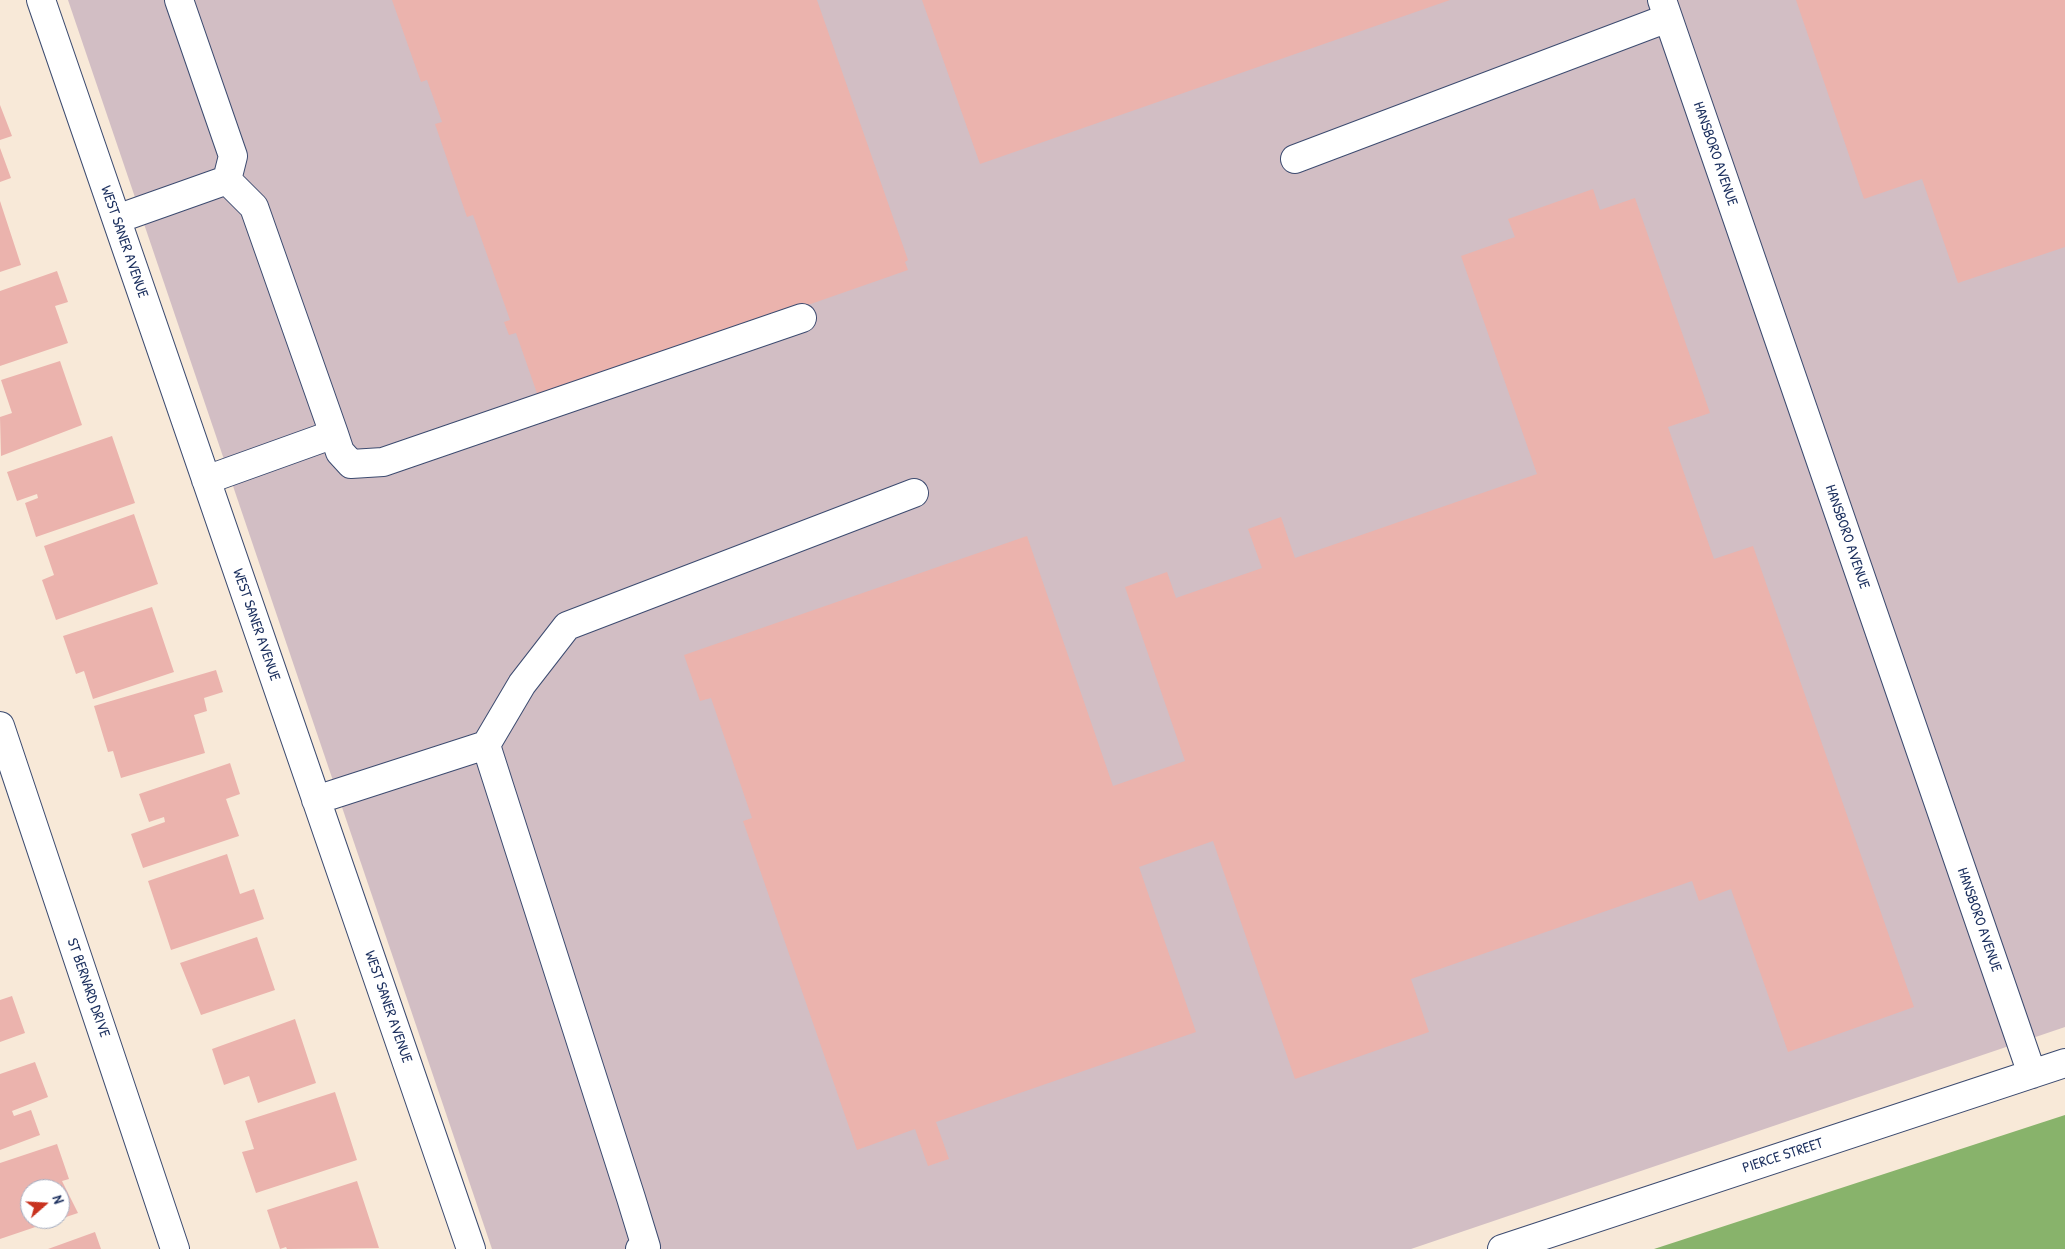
<!DOCTYPE html>
<html>
<head>
<meta charset="utf-8">
<style>
  body { margin:0 }
  #map { position:relative; width:2065px; height:1249px; overflow:hidden; background:#f8e9d8; font-family:"Patrick Hand",sans-serif }
  canvas { display:block }
  .north { position:absolute; left:20px; top:1179px; width:50px; height:50px; box-sizing:border-box; background:#fff; border:1px solid #a4acbf; border-radius:50%; rotate:71deg; font-size:14px; font-weight:700; line-height:20px; text-align:center; color:#1b2f5e }
  .north::after { content:''; display:block; margin:auto; width:18px; height:22px; background:#c8321e; clip-path:polygon(50% 0,100% 100%,50% 72%,0 100%) }
</style>
</head>
<body>
<div id="map">
<canvas width="2065" height="1249"></canvas>
<div class="north">N</div>
</div>
<script>
const ctx = document.querySelector('canvas').getContext('2d');
ctx.lineJoin = 'round';
function fillPath(path, color) { ctx.fillStyle = color; ctx.fill(path, 'evenodd'); }
function trace(path, color, width, dash) { ctx.strokeStyle = color; ctx.lineWidth = width; ctx.lineCap = dash ? 'butt' : 'round'; ctx.setLineDash(dash || []); ctx.stroke(path); }
function drawText(font, color, halo, rows, align = 'center') {
  ctx.font = font + ' "Patrick Hand",sans-serif'; ctx.lineWidth = 4.5; ctx.setLineDash([]); ctx.textBaseline = 'middle'; ctx.strokeStyle = halo; ctx.fillStyle = color; for (const [text, x, y, turn = 0] of rows) {
    ctx.save(); ctx.translate(x, y); ctx.rotate((+turn || 0) * Math.PI / 180); ctx.textAlign = isNaN(turn) ? turn : align; if (halo) ctx.strokeText(text, 0, 0); ctx.fillText(text, 0, 0); ctx.restore();
  }
}
const industrial = new Path2D(`
  M68 0H2065V1027L1411 1249H492Z`);
const forest = new Path2D(`
  M2065 1115V1249H1654Z`);
const building = new Path2D(`
  M392 0H817L908 260 905 262 908 270 539 399 516 333 509 335 504 322 510 320 473 215 467 217 435 124 442 122 427 80 421 82Z
  M922 0H1450L980 164Z
  M1796 0H2065V247L1958 283 1922 179 1864 199Z
  M0 105 12 136 0 140Z
  M0 148 11 178 0 182Z
  M1593 189 1600 210 1635 198 1710 413 1668 427 1714 559 1753 546 1914 1007 1788 1052 1731 889 1699 901 1692 881 1411 979 1429 1032 1295 1079 1213 841 1139 867 1196 1032 936 1122 949 1159 928 1166 915 1129 857 1150 743 821 752 818 711 698 700 701 684 655 1027 536 1113 786 1185 761 1125 587 1167 572 1176 598 1262 568 1248 529 1281 517 1295 558 1537 474 1461 256 1515 237 1508 219Z
  M0 201 21 265 0 272Z
  M57 271 68 302 55 306 68 343 0 366V291Z
  M60 361 82 425 1 456 0 417 12 413 1 380Z
  M112 436 135 503 36 537 25 503 38 498 37 494 17 501 7 472Z
  M134 514 158 584 56 620 42 580 54 575 44 546Z
  M152 607 174 672 93 699 84 671 76 674 63 636Z
  M216 670 223 692 204 698 207 711 194 715 205 753 121 778 113 751 108 752 94 706Z
  M230 763 240 794 226 799 239 836 143 868 131 834 165 822 164 817 149 822 139 794Z
  M227 854 240 894 254 889 264 919 171 950 148 881Z
  M257 937 275 990 201 1015 180 963Z
  M12 996 25 1033 0 1042V1000Z
  M295 1019 316 1083 258 1103 249 1076 224 1085 212 1049Z
  M35 1062 48 1097 12 1111 14 1116 31 1110 40 1135 0 1150V1074Z
  M335 1092 357 1160 256 1193 242 1152 254 1149 245 1121Z
  M57 1144 69 1179 62 1181 78 1213 60 1219V1189H30V1219H59L0 1239V1163Z
  M357 1181 379 1248 287 1249 286 1247 280 1249 267 1210Z
  M95 1232 101 1249H48Z`);
const minor = new Path2D(`
  M41 0 471 1249
  M179 0 233 156 227 180 254 207 334 434 206 480
  M1662 0 2032 1074
  M1295 159 1668 18
  M117 219 227 180
  M334 434 340 452 351 464 383 462 802 318
  M0 726 175 1249
  M486 745 522 684 567 626 914 493
  M316 800 486 745 631 1198 646 1247 640 1249
  M1502 1249 2065 1063`);
const streetNames = [
  ["HANSBORO AVENUE",1715,154,71],
  ["WEST SANER AVENUE",124,242,71],
  ["HANSBORO AVENUE",1847,537,71],
  ["WEST SANER AVENUE",256,625,71],
  ["HANSBORO AVENUE",1979,920,71],
  ["ST BERNARD DRIVE",88,988,71],
  ["WEST SANER AVENUE",388,1007,71],
  ["PIERCE STREET",1783,1156,-18]
];
fillPath(industrial, '#d2bec4');
fillPath(forest, '#88b36b');
fillPath(building, '#ebb3ad');
trace(minor, '#3c4b70', 30);
trace(minor, '#fff', 28);
drawText('15px', '#1b2f5e', '#fff', streetNames);
</script>
</body>
</html>
